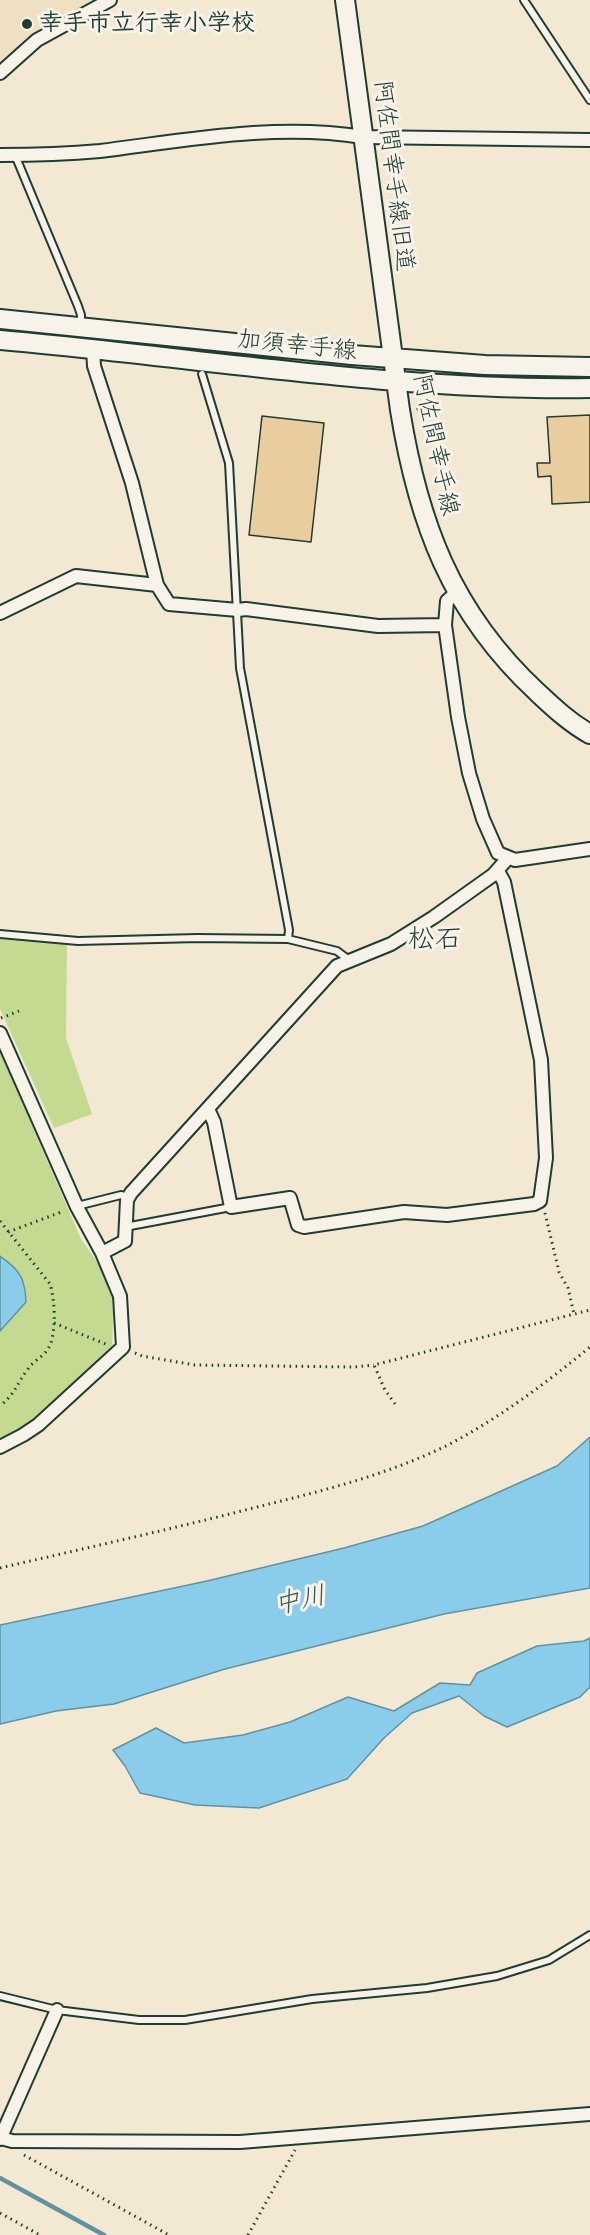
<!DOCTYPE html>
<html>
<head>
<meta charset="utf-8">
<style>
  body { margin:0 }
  canvas { display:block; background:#f3e8d2 }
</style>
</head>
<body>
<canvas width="590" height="2235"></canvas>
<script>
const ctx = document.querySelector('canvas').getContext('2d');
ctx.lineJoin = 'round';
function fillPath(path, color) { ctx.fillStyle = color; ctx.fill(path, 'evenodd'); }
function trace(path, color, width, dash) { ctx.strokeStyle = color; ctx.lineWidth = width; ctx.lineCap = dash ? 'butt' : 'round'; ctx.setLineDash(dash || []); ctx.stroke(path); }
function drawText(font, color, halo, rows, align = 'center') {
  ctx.font = font + ' Caveat,"Klee One",sans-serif'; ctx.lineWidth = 6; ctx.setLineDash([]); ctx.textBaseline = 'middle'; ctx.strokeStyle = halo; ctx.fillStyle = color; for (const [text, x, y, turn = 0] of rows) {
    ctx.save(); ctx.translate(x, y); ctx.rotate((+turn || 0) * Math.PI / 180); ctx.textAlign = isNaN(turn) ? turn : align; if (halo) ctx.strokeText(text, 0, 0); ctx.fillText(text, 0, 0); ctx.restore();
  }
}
const built = new Path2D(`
  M0 0H93L36 34 0 65Z`);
const green = new Path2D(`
  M0 938 67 942 66 1038 92 1114 54 1128 0 1009Z
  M0 1052 81 1239C92 1254 104 1271 110 1288 114 1300 113 1336 112 1350L24 1428 0 1441Z`);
const water = new Path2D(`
  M0 1256C20 1270 25 1278 26 1302L0 1331Z
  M590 1437V1588L444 1614 225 1669 114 1704 56 1711 0 1724V1625L207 1581 344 1548 423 1526 557 1466Z
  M590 1638V1687L580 1697 507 1727 484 1716 459 1696 412 1713 384 1738 347 1779 259 1808 195 1805 140 1793 125 1766 113 1750 156 1728 184 1743 243 1735 290 1722 348 1697 394 1711 440 1683 470 1685 477 1673 537 1646 584 1641Z`);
const stream = new Path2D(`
  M0 2178 104 2235`);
const building = new Path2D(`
  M590 415V502L552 504 551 476 538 477 537 463H550L547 417Z
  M262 416 324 423 311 542 249 535Z`);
const path = new Path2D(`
  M417 410 425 403
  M1 1018 19 1011
  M545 1213 559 1272 568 1288 574 1314
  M0 1221 50 1284C55 1299 57 1335 48 1349 43 1357 33 1361 28 1369 17 1383 16 1393 0 1406
  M8 1232 64 1211
  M54 1323 108 1345
  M135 1353 142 1356 195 1365 354 1367 374 1365
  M395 1404 385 1390 374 1365 590 1310
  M0 1568C86 1548 172 1529 257 1507 322 1491 387 1475 448 1445 499 1418 545 1384 590 1347
  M24 2155 169 2235
  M0 2213 40 2235
  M248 2235 295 2150`);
const lane = new Path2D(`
  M524 0 590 100
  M15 155 78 306 81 315V324
  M202 374 229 463 240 668 289 930 288 939
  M0 934 78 941 198 938 288 939 337 951 349 960
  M77 1206 121 1195 128 1197
  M125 1227 231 1207
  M0 1996 57 2010 139 2020H185L312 1999 427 1988 497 1976 549 1960 590 1935`);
const street = new Path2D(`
  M0 73 37 40 110 0
  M0 155C33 155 67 154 100 151 188 140 276 123 363 137L590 140
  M93 348 94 366 132 483 157 585 169 604 238 610 246 609 378 626 445 625
  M457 592 447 601 445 625 458 717 469 773 483 819 498 853 515 860 590 849
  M0 613 76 576 157 585
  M0 1033 77 1207 102 1253
  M208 1109 214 1122 231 1207 290 1198 298 1225 304 1227 404 1212 447 1215 534 1204 540 1201 546 1158 541 1060 504 882 498 871
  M0 1447 23 1435 38 1425 123 1347 120 1296 102 1253 125 1241 127 1200 131 1193 337 966 391 944 434 917 493 875 508 858
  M1 2138 12 2141 240 2142 590 2114
  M0 2139 57 2010`);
const secondary = new Path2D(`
  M345 0 400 410C418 522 451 612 537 692 553 707 570 723 590 734
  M0 319 352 355 485 365 590 367
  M0 340C196 357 393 391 590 388`);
const markers = [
  [27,24,6,"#1f3d34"]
];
const poiNames = [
  ["幸手市立行幸小学校",39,24]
];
const streetNames = [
  ["阿佐間幸手線旧道",393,176,83],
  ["加須幸手線",297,346,6],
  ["阿佐間幸手線",435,445,78]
];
const waterNames = [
  ["中川",300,1601,-12]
];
const quarterNames = [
  ["松石",435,940]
];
fillPath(built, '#f0e0c2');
fillPath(green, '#c4da90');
fillPath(water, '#8acdeb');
trace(water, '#5f93a2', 1.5);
trace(stream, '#5f93a2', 4.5);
fillPath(building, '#eacd9e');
trace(building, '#1f3d34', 1.5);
trace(lane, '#1f3d34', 10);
trace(street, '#1f3d34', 16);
trace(secondary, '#1f3d34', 22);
trace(path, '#1f3d34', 3, [1.5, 4.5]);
trace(lane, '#f7f3e8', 6);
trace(street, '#f7f3e8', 12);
trace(secondary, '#f7f3e8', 18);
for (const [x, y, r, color] of markers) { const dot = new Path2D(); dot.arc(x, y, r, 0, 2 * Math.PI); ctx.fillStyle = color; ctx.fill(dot); trace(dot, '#f7f3e8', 2); }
drawText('bold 24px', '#1f3d34', '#f7f3e8', poiNames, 'left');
drawText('24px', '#1f3d34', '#f7f3e8', streetNames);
drawText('italic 26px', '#345a59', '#f7f3e8', waterNames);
drawText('27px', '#1f3d34', '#f7f3e8', quarterNames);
</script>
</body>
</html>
